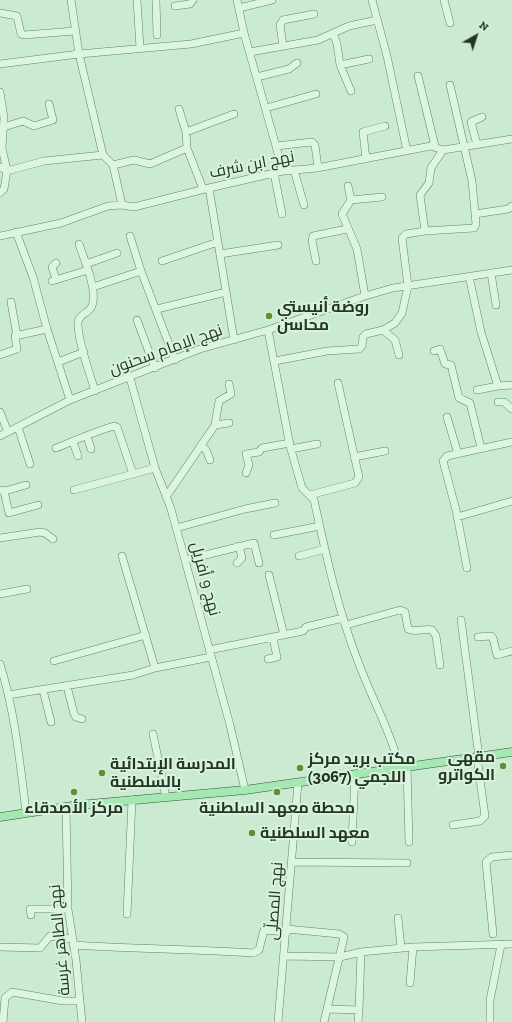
<!DOCTYPE html>
<html>
<head>
<meta charset="utf-8">
<style>
  body { margin:0 }
  #map { position:relative; width:512px; height:1022px; overflow:hidden; background:#caead1; font-family:"Zilla Slab",serif }
  canvas { display:block }
  .north { position:absolute; left:456px; top:16px; width:40px; height:40px; -webkit-text-stroke:3px #d8f2de; paint-order:stroke; rotate:39deg; font-size:11px; font-weight:700; line-height:16px; text-align:center; color:#223722 }
  .north::after { content:''; display:block; margin:auto; width:14px; height:18px; background:#223722; clip-path:polygon(50% 0,100% 100%,50% 72%,0 100%) }
</style>
</head>
<body>
<div id="map">
<canvas width="512" height="1022"></canvas>
<div class="north">N</div>
</div>
<script>
const ctx = document.querySelector('canvas').getContext('2d');
ctx.lineJoin = 'round';
function trace(path, color, width, dash) { ctx.strokeStyle = color; ctx.lineWidth = width; ctx.lineCap = dash ? 'butt' : 'round'; ctx.setLineDash(dash || []); ctx.stroke(path); }
function drawText(font, color, halo, rows, align = 'center') {
  ctx.font = font + ' "Zilla Slab",Cairo,serif'; ctx.lineWidth = 4; ctx.setLineDash([]); ctx.textBaseline = 'middle'; ctx.strokeStyle = halo; ctx.fillStyle = color; for (const [text, x, y, turn = 0] of rows) {
    ctx.save(); ctx.translate(x, y); ctx.rotate((+turn || 0) * Math.PI / 180); ctx.textAlign = isNaN(turn) ? turn : align; if (halo) ctx.strokeText(text, 0, 0); ctx.fillText(text, 0, 0); ctx.restore();
  }
}
const minor = new Path2D(`
  M71 0 79 54 191 44 244 33
  M137 0 140 48
  M156 0 157 35
  M237 0 244 33 283 171
  M372 0 387 56 407 151
  M444 0 450 23
  M175 6 190 4 193 0
  M239 8 272 0
  M0 13 17 16 21 34 24 35 75 31
  M333 33 337 44 340 65 351 91
  M283 46 280 25 283 20 314 14
  M250 52 318 40 349 26 377 20
  M0 64 79 54 103 155 113 165 122 205
  M340 65 369 59
  M418 76 435 146
  M257 77 289 69 297 63
  M0 92 4 118 2 148 7 171 0 167
  M266 108 316 94
  M4 127 23 121 34 126 53 120 49 104
  M186 132 234 114
  M477 145 471 122 482 117
  M276 146 312 142 315 145 318 168
  M187 148 203 189
  M443 150 431 168 429 183 420 195 425 231 474 228 476 224 472 181 450 85
  M366 159 363 132 385 126
  M113 165 134 160 150 164 187 148 186 132 179 109
  M294 170 304 205
  M274 173 282 214
  M348 186 351 200
  M209 188 234 340
  M0 193 4 189 7 171 44 161 103 155
  M475 214 508 209 512 206
  M0 236 61 223 108 206 122 205 134 207 209 188 283 171 317 168 431 146 443 150 512 139
  M130 236 141 271
  M79 244 86 264
  M220 254 278 245
  M162 261 218 242
  M316 261 312 241 313 236 347 229
  M56 263 52 267 56 279
  M491 273 496 305
  M469 276 481 332 498 386 512 385
  M52 281 88 270
  M93 287 141 271 175 360
  M365 296 357 249 342 214 351 200 382 197
  M11 302 17 336
  M157 309 226 292
  M137 320 155 368
  M47 329 70 400
  M268 330 290 446 302 488 314 500C326 555 338 611 359 664 372 699 391 732 400 768
  M383 330 395 340 399 355
  M434 351 440 349 445 364 451 365 459 398 470 403 481 448
  M0 355 17 349 15 336 47 329 33 277 16 232
  M275 361 327 351 359 349 362 346 363 337 366 334 383 330 395 323 402 313 408 286 402 238 406 234 425 231
  M58 362 84 352
  M130 378 155 468 170 506 176 527 230 725 245 790
  M477 390 498 386
  M95 391C90 374 77 339 78 322 79 315 86 314 90 309 98 300 90 274 86 264L117 253
  M498 402H504L512 409
  M0 412 8 432
  M447 417 458 454
  M215 425 229 423
  M18 427 30 464
  M0 436 70 400 200 349 268 330 365 296 393 288 512 270
  M87 436 91 449
  M73 442 78 456
  M201 445 206 450 210 460
  M56 448C76 440 94 432 114 426L117 427 133 474
  M291 449 317 444
  M354 457 385 451
  M246 473 249 465 246 454 259 452 262 448 290 443
  M0 490 5 491 26 485
  M74 490 155 468
  M4 491 9 513 38 505
  M310 495 355 483 359 477 338 383
  M166 497 215 425 219 401 231 394 229 384
  M457 517 512 501
  M176 528 245 509 275 503
  M274 535 320 526
  M0 538 40 532 45 533 53 539
  M122 556 155 668
  M299 556 325 549
  M185 560 254 543 259 563
  M237 563 242 558 239 546
  M467 568 456 510 443 461 447 456 512 442
  M269 575 284 635
  M0 594 27 589
  M461 620 479 757
  M346 625 400 610 405 612 408 629C415 633 424 628 432 630L436 636 440 665
  M478 637 491 636 493 638 497 655 512 651
  M209 650 303 631 306 627 343 618
  M268 659 277 657 273 638
  M54 661 146 635
  M0 664C15 712 20 763 26 812
  M67 686 74 714 76 717 82 719
  M43 690 51 722
  M8 695 133 675 155 668 211 657
  M153 734 166 797
  M407 767 409 842
  M66 807 68 909 76 960 82 1022
  M453 825 480 821 485 816 477 757
  M352 842 355 774
  M292 862 407 863
  M127 914 132 800
  M31 915 30 909H68
  M398 918 401 948
  M287 929 339 934 344 937 327 1009 359 1010 358 1022
  M493 934 486 862 492 857 512 855
  M73 945C133 949 193 949 253 953L259 950 264 930 287 932
  M0 947 40 948 50 936 72 939
  M285 956 340 957 361 952 413 947 512 944
  M410 983 413 947
  M359 1010 361 952
  M3 1022 5 998 12 992 63 1001H79
  M278 1022 298 783
  M324 1022 327 1009
  M490 1022V1000L501 945`);
const major = new Path2D(`
  M0 817 79 805 245 790 512 752`);
const markers = [
  [269,316,4,"#608d36"],
  [503,766,4,"#608d36"],
  [300,768,4,"#608d36"],
  [102,773,4,"#608d36"],
  [74,792,4,"#608d36"],
  [277,792,4,"#608d36"],
  [252,833,4,"#608d36"]
];
const streetNames = [
  ["نهج ابن شرف",252,165,-11],
  ["نهج الإمام سحنون",166,350,-20],
  ["نهج 9 أفريل",205,579,75],
  ["نهج المصلّى",275,901,-86],
  ["نهج الطاهر غرسة",60,940,-95]
];
const poiNames = [
  ["روضة أنيستي",277,307],
  ["محاسن",277,325],
  ["مقهى",495,757,"right"],
  ["الكواترو",495,775,"right"],
  ["مكتب بريد مركز",308,759],
  ["اللجمي (3067)",308,777],
  ["المدرسة الإبتدائية",110,764],
  ["بالسلطنية",110,782],
  ["مركز الأصدقاء",74,808,"center"],
  ["محطة معهد السلطنية",277,808,"center"],
  ["معهد السلطنية",260,833]
];
trace(minor, '#608562', 8);
trace(major, '#345333', 9);
trace(minor, '#dcf5e2', 7);
trace(major, '#a6e8b4', 8);
for (const [x, y, r, color] of markers) { const dot = new Path2D(); dot.arc(x, y, r, 0, 2 * Math.PI); ctx.fillStyle = color; ctx.fill(dot); trace(dot, '#d8f2de', 1.5); }
drawText('16px', '#223722', '#d8f2de', streetNames);
drawText('bold 16px', '#223722', '#d8f2de', poiNames, 'left');
</script>
</body>
</html>
